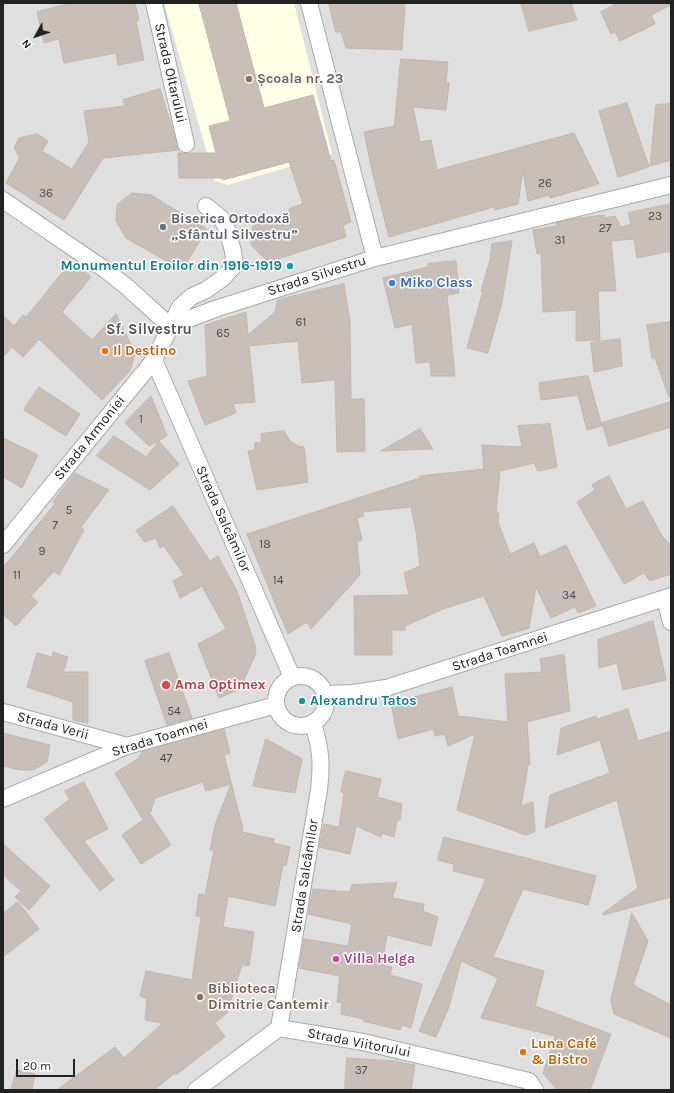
<!DOCTYPE html>
<html>
<head>
<meta charset="utf-8">
<style>
  body { margin:0 }
  #map { position:relative; width:674px; height:1093px; overflow:hidden; background:#f2efe9; font-family:Karla,sans-serif }
  canvas { display:block }
  .frame { position:absolute; inset:0; border:4px solid #222; pointer-events:none }
  .north { position:absolute; left:16px; top:16px; width:40px; height:40px; -webkit-text-stroke:3px #fff; paint-order:stroke; rotate:230deg; font-size:11px; font-weight:700; line-height:16px; text-align:center; color:#222 }
  .north::after { content:''; display:block; margin:auto; width:14px; height:18px; background:#222; clip-path:polygon(50% 0,100% 100%,50% 72%,0 100%) }
  .scale { position:absolute; left:16px; top:1059px; width:59px; height:18px; box-sizing:border-box; border:2px solid #222; border-top:0; padding-left:5px; font-size:12px; line-height:14px; white-space:nowrap; color:#222; -webkit-text-stroke:3px #fff; paint-order:stroke }
</style>
</head>
<body>
<div id="map">
<canvas width="674" height="1093"></canvas>
<div class="frame"></div>
<div class="north">N</div>
<div class="scale">20 m</div>
</div>
<script>
const ctx = document.querySelector('canvas').getContext('2d');
ctx.lineJoin = 'round';
function fillPath(path, color) { ctx.fillStyle = color; ctx.fill(path, 'evenodd'); }
function trace(path, color, width, dash) { ctx.strokeStyle = color; ctx.lineWidth = width; ctx.lineCap = dash ? 'butt' : 'round'; ctx.setLineDash(dash || []); ctx.stroke(path); }
function drawText(font, color, halo, rows, align = 'center') {
  ctx.font = font + ' Karla,sans-serif'; ctx.lineWidth = 3; ctx.setLineDash([]); ctx.textBaseline = 'middle'; ctx.strokeStyle = halo; ctx.fillStyle = color; for (const [text, x, y, turn = 0] of rows) {
    ctx.save(); ctx.translate(x, y); ctx.rotate((+turn || 0) * Math.PI / 180); ctx.textAlign = isNaN(turn) ? turn : align; if (halo) ctx.strokeText(text, 0, 0); ctx.fillText(text, 0, 0); ctx.restore();
  }
}
const residential = new Path2D(`
  M3 3H671V1090H3Z`);
const education = new Path2D(`
  M164 3H294L332 154 228 185 215 181Z`);
const building = new Path2D(`
  M72 3H135L139 20 136 21 144 60 118 65 116 53 64 63 59 39 44 43 37 12Z
  M199 3H236L264 108 313 95 331 161 334 160 351 222 343 225 346 237 268 262 251 245 253 226 277 219 278 215 288 213 290 208 303 204 289 162 223 180 222 178H179L178 153H216L209 126 230 121Z
  M329 3H405L402 50 346 48 341 32H336Z
  M521 3H571L577 20 529 31Z
  M618 3H671V5L651 15 655 24 620 41 615 32 611 34 601 12Z
  M401 59 448 62 446 83H449L446 110 413 107 420 142 431 140 437 170 574 133 599 184 550 198 549 195 528 201 523 170 518 204 495 210 494 207 389 237 373 175 364 132 394 126Z
  M160 89 179 150 103 158 64 220 6 183 20 157 14 148 19 138 37 134 48 141 42 151 72 169 89 142 84 111 125 106 123 100Z
  M627 103 649 167 618 177 599 111Z
  M671 104V160L650 166 656 105Z
  M132 193 151 195 207 229 182 270 126 238 116 221 117 205Z
  M671 204V251L637 258 634 239 611 241 616 291H598L600 340 576 341V310L543 312 541 253 537 254 533 230 557 226 556 223 573 219 604 215 605 218 615 216 621 227 631 224 628 213Z
  M512 241 502 302 488 353 467 348 483 291H481L490 260 492 244Z
  M72 261 91 277 62 312 92 340 116 314 135 353 130 371 102 400 39 339 23 357 12 347 3 357V316L14 326 23 315 26 317Z
  M456 261 459 293 447 295 455 376H431L430 362 416 363 412 324 395 328 383 278 428 267V264Z
  M344 284 350 322 351 399H364L365 451 337 452 335 380 302 383 298 341 249 346 255 402 233 404 236 413 205 425 188 381 207 376 205 325 246 312 248 335 275 312 278 300Z
  M671 322V397H669L655 358H652L647 325Z
  M620 339 622 366 594 372 591 343Z
  M588 376 602 426 587 430 578 395 541 400 539 383Z
  M39 387 80 414 66 436 24 410Z
  M151 396 167 436 149 446 125 423Z
  M671 402V427L609 446 602 423Z
  M550 424 557 467 538 471 534 463 500 471 496 513H499L498 522 510 554 534 543 540 557 566 545 596 606 578 613 575 607 551 618 536 587 529 628 502 636 484 596 443 609 405 626V630H392V655H355L354 596 409 595 404 573 420 566 416 531 411 507 362 512 364 516 357 518 362 540 357 542 360 575 311 629 307 622 288 634 253 550 247 534 420 478V476L484 469 482 445 522 447 518 426Z
  M420 429 433 449 381 451Z
  M284 431 290 441 298 446 304 447 308 482 257 490 248 451 255 450V443L262 442 261 434Z
  M114 436 146 457 159 441 179 464 150 490 97 456Z
  M3 438 38 455 22 488 3 477Z
  M75 473 109 490 81 527 84 530 59 575 54 571 31 596 38 602 16 626 3 614V567L23 544H22L55 504 53 502Z
  M609 476 626 509 643 501 662 536 671 545V574L650 581 644 573 624 584 577 502 595 490 592 485Z
  M173 506 210 561 218 556 237 591 255 645 256 653 240 689 219 698 198 644 226 629 202 586 180 598 173 581 184 575 164 546 160 548 156 538 145 542 136 531Z
  M653 621 666 680 623 690 617 663 599 668 598 640Z
  M53 652 68 657 63 672H88V723L73 720V702L27 687 37 653 52 657Z
  M169 653 192 718 167 725 145 661Z
  M564 655 570 711 527 722 530 764 528 765 521 806 533 802 535 832 526 835 457 810 475 734 448 746 445 734 435 736 433 729 398 739 391 703 452 687 458 716 508 722 505 674 542 672 540 659Z
  M628 709 638 741 671 731V897L603 915 602 914 638 888 617 800 545 828 550 795 610 773 600 740 557 755 561 728 596 716 597 719Z
  M224 729 230 753 224 755 243 829 242 832 274 839 273 843 290 847 286 866 283 865 275 906 228 896 223 927 254 932 249 966 242 964 227 1013 215 1023 225 1037 176 1075 175 1073 154 1090H57L115 1047 124 1058 163 1023 145 1020 147 999 140 996 146 971 192 980 201 917 196 916 199 894 205 895 214 850H210L215 825 231 784 206 791 203 782 155 798 149 817 151 815 171 845 141 864 122 835 143 820 115 773 138 759 142 752Z
  M3 733 50 745 47 762 33 770H20L3 766Z
  M266 739 302 759 295 793 253 786Z
  M346 771 381 779 377 797 402 804 400 820H397L394 837 382 833 381 837 356 826 350 854 319 847 324 824 339 827 344 793 341 792Z
  M84 782 108 829 84 841 114 880 100 891 44 819 70 799 65 791Z
  M444 837 596 876 588 905 523 889 493 957 544 971 535 1006 611 1034 590 1090H557L543 1073 555 1036 481 1018 498 978 461 961 449 1007 436 1037 419 1031 486 879 453 871 454 864 438 860Z
  M3 844 50 886 29 910 15 897 21 891 3 875Z
  M397 883 392 898 424 904 423 911 438 917 431 946 387 935 382 965 392 967 390 975 422 984 411 1028 402 1025 400 1030 363 1021 364 1019 341 1014 342 1003 337 1002 340 976 299 968 304 939 348 946 352 924 308 914 313 889 350 892 352 885Z
  M18 902 39 929 3 957V914Z
  M632 913 648 941 633 985 671 1005V1038L614 1014 611 1000Z
  M347 1058 394 1061 415 1065 411 1090H345Z
  M17 1070 35 1074 32 1090H11Z`);
const minor = new Path2D(`
  M154 3 186 144
  M309 3 375 258
  M3 200 107 271 127 287 170 326
  M170 326 215 309 375 258 671 185
  M154 360 292 677
  M3 545 154 360 180 307 191 297 206 290 223 278 232 268 234 259 233 251 227 229 221 218 206 206
  M665 598 671 622
  M276 701a25 25 0 1 1 50 0a25 25 0 1 1-50 0Z
  M326 694 353 693 386 688 671 596
  M3 712 127 746
  M3 799 127 746 276 705
  M279 1028 319 790C322 763 321 750 313 723
  M196 1090 279 1028 363 1042 529 1081 535 1090`);
const markers = [
  [249,79,4,"#8d6e63"],
  [163,227,4,"#6b7280"],
  [290,266,4,"#0f9aa8"],
  [392,283,4,"#3f7fe0"],
  [105,351,4,"#e8710a"],
  [166,685,5,"#e0444e"],
  [302,701,4,"#0f9aa8"],
  [336,959,4,"#d1479c"],
  [200,997,4,"#8d6e63"],
  [523,1052,4,"#e8710a"]
];
const numberNames = [
  ["26",545,184],
  ["36",46,194],
  ["23",655,217],
  ["27",605,229],
  ["31",560,241],
  ["61",301,323],
  ["65",223,334],
  ["1",141,420],
  ["5",69,511],
  ["7",55,526],
  ["18",265,545],
  ["9",42,552],
  ["11",17,576],
  ["14",278,581],
  ["34",569,596],
  ["54",174,712],
  ["47",166,759],
  ["37",361,1071]
];
const streetNames = [
  ["Strada Oltarului",170,73,77],
  ["Strada Silvestru",317,276,-18],
  ["Strada Armoniei",90,438,-51],
  ["Strada Salcâmilor",223,519,66],
  ["Strada Toamnei",500,652,-18],
  ["Strada Verii",53,726,15],
  ["Strada Toamnei",160,738,-17],
  ["Strada Salcâmilor",305,876,-81],
  ["Strada Viitorului",359,1043,11]
];
const educationNames = [
  ["Școala nr. 23",257,79],
  ["Biblioteca",208,989],
  ["Dimitrie Cantemir",208,1005]
];
const worshipNames = [
  ["Biserica Ortodoxă",171,219],
  ["„Sfântul Silvestru”",171,235]
];
const cultureNames = [
  ["Monumentul Eroilor din 1916-1919",282,266],
  ["Alexandru Tatos",310,701,"left"]
];
const shopNames = [
  ["Miko Class",400,283]
];
const foodNames = [
  ["Il Destino",113,351],
  ["Luna Café",531,1044],
  ["& Bistro",531,1060]
];
const healthNames = [
  ["Ama Optimex",175,685]
];
const hotelNames = [
  ["Villa Helga",344,959]
];
const neighbourhoodNames = [
  ["Sf. Silvestru",149,330]
];
fillPath(residential, '#e0dfdf');
fillPath(education, '#ffffe5');
fillPath(building, '#c7bfb8');
trace(building, '#c4b6ab', 1);
trace(minor, '#a9a9a9', 18);
trace(minor, '#fff', 16);
for (const [x, y, r, color] of markers) { const dot = new Path2D(); dot.arc(x, y, r, 0, 2 * Math.PI); ctx.fillStyle = color; ctx.fill(dot); trace(dot, '#fff', 1.5); }
drawText('12px', '#4b4948', null, numberNames);
drawText('14px', '#222', '#fff', streetNames);
drawText('bold 14px', '#785e54', '#fff', educationNames, 'left');
drawText('bold 14px', '#5b616d', '#fff', worshipNames, 'left');
drawText('bold 14px', '#0d838f', '#fff', cultureNames, 'right');
drawText('bold 14px', '#366cbe', '#fff', shopNames, 'left');
drawText('bold 14px', '#c56008', '#fff', foodNames, 'left');
drawText('bold 14px', '#be3a42', '#fff', healthNames, 'left');
drawText('bold 14px', '#b23c85', '#fff', hotelNames, 'left');
drawText('bold 15px', '#555', '#fff', neighbourhoodNames);
</script>
</body>
</html>
